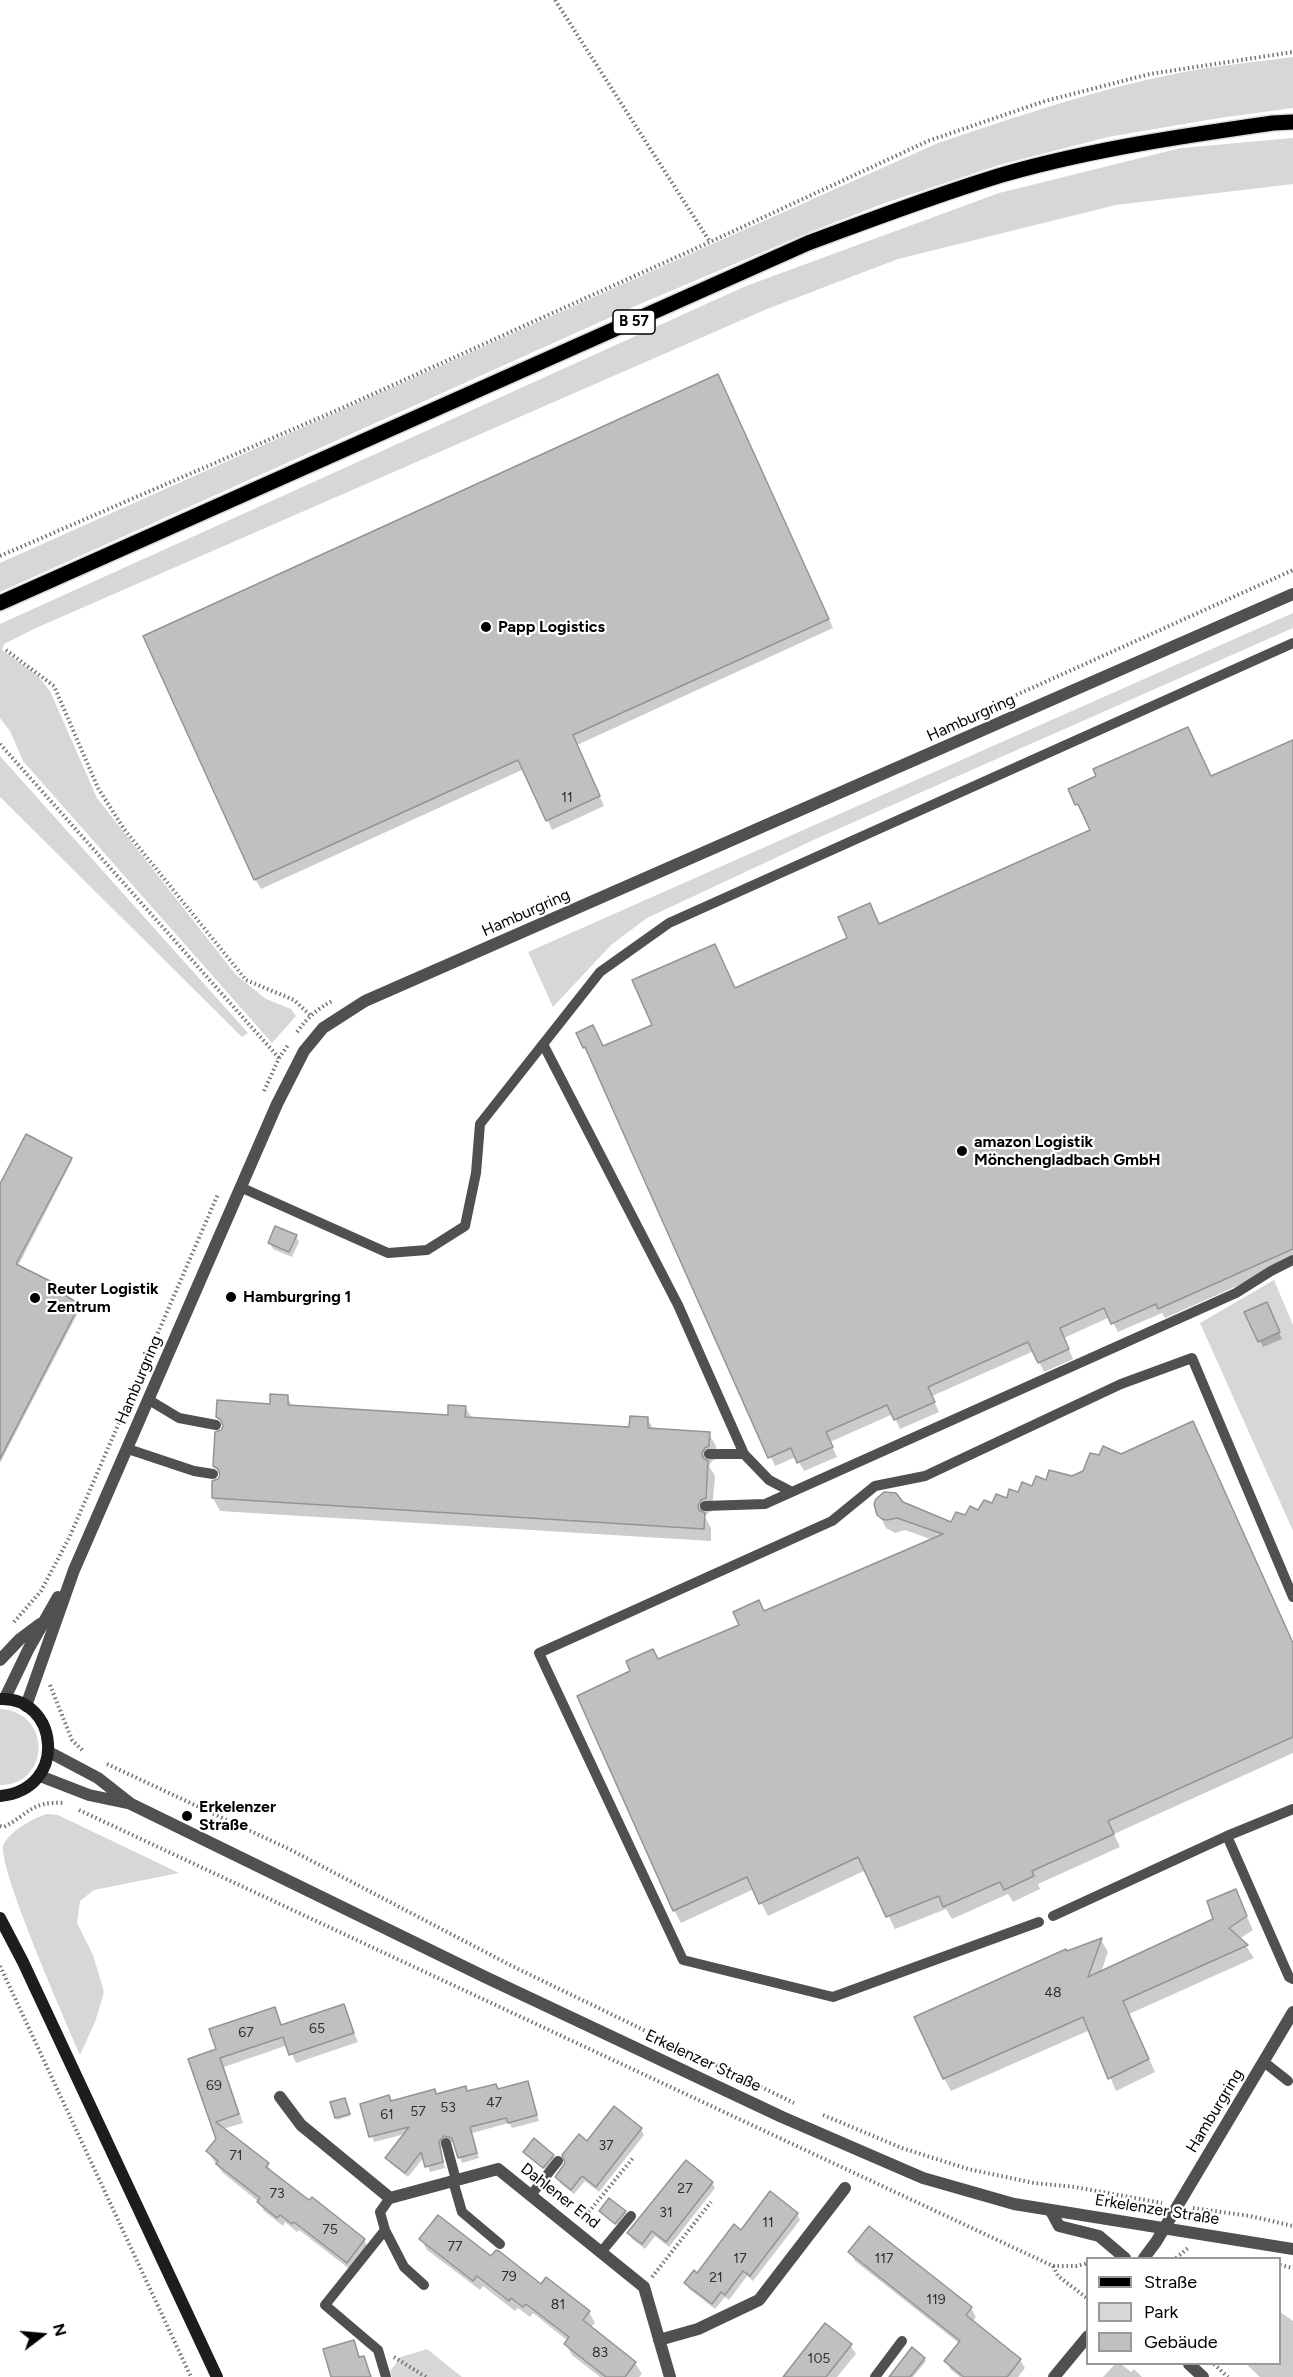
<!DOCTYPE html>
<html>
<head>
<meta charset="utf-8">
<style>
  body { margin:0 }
  #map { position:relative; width:1293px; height:2377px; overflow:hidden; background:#fff; font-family:Figtree,sans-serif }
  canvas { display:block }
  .legend { position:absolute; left:1086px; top:2257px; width:195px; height:108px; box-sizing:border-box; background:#fff; border:2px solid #999; margin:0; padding:8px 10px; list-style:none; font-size:18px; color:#000 }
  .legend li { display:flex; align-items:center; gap:12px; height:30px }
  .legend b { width:30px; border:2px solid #999 }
  .north { position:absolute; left:12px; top:2305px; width:60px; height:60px; -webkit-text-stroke:4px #fff; paint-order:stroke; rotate:74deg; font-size:16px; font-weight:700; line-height:24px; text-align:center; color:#000 }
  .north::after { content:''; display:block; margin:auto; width:21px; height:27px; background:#000; clip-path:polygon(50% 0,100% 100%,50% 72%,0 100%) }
</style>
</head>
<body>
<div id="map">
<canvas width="1293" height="2377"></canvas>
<ul class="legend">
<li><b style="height:8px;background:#000"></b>Straße</li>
<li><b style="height:16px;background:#d7d7d7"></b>Park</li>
<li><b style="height:16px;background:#c0c0c0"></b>Gebäude</li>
</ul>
<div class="north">N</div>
</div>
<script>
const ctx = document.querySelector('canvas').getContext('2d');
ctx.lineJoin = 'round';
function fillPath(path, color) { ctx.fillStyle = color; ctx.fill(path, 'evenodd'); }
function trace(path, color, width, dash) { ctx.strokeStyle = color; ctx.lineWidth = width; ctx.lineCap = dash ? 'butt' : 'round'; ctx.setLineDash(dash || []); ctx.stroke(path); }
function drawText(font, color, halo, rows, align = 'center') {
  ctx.font = font + ' Figtree,sans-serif'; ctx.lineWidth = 4.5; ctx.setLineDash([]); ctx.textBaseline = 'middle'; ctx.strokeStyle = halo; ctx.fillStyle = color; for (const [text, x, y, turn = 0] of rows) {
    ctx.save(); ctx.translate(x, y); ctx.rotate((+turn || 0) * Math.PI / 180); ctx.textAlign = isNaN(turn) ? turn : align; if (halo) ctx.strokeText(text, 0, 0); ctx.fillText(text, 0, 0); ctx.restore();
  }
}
const green = new Path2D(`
  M1293 57V108L1219 118 1108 137 999 165 885 203 810 232 640 304 0 592V563L938 143C1019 116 1100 88 1184 72 1220 65 1257 62 1293 57Z
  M1293 138V184L1116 205 898 259 767 309 36 628 4 644 2 650 37 675 50 691 97 798 236 975 266 999 291 1009 296 1016 272 1043 23 761 10 731 0 718V624L746 286 999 193 1181 148Z
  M1293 613V628L820 837 647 918 611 945 553 1007 528 952Z
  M0 756 248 1033 242 1037 0 797Z
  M1274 1280 1293 1325V1531L1200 1323Z
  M0 1709C53 1712 50 1786 0 1785Z
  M47 1814 58 1815 179 1873 94 1890 80 1901 77 1923 93 1955 104 1992 95 2022 80 2055C65 2020 0 1873 3 1846 8 1832 33 1818 47 1814Z
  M427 2349 462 2377H392L390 2371 401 2357Z`);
const shadow = new Path2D(`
  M723 386 833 628 577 745 604 806 552 830 524 769 261 889 255 879Z
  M1188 728 1211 778 1293 741V1261L1165 1318 1162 1313 1118 1332 1110 1317 1064 1338 1073 1359 1044 1372 1034 1351 932 1396 939 1412 900 1429 893 1414 830 1442 837 1457 804 1471 796 1457 775 1466 578 1033 604 1048 654 1025 715 946 736 989 849 939 870 905 880 925 1092 831 1084 813 1082 814 1077 804Z
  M71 1159 72 1161 18 1266 61 1288 62 1291 60 1295 81 1307 0 1463V1187Z
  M296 1236 299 1242 292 1257 273 1249 270 1243Z
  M1270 1310 1282 1339 1263 1347 1246 1313Z
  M287 1397 293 1407 450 1417 465 1407 472 1418 631 1428 647 1418 654 1430 709 1434 716 1446V1459L712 1461 709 1466 715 1476 712 1511 708 1513 705 1517 711 1528V1541L220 1511 213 1498 221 1477 215 1466 224 1428 218 1417 271 1405Z
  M1193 1422 1293 1643V1753L1114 1834 1120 1847 1038 1884 1040 1889 1013 1902 1008 1894 952 1919 946 1909 895 1929 866 1870 768 1916 754 1889 681 1923 674 1910 658 1660 933 1540 905 1530 895 1533 886 1528 879 1514 903 1503 952 1524 1047 1482 1072 1478 1085 1472 1099 1457 1121 1455Z
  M1235 1891 1253 1930 1239 1939 1246 1946 1254 1958 1129 2014 1155 2072 1116 2091 1090 2030 951 2091 944 2078 1067 1953 1101 1940 1108 1952 1101 1972 1215 1920Z
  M343 2006 358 2042 296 2063 288 2045 224 2067 243 2123 223 2129 267 2164 273 2174 309 2203 312 2199 364 2240 369 2249 352 2271 299 2230 297 2232 285 2222 283 2226 264 2211 259 2202 223 2173 213 2160 208 2151 217 2139 190 2060 218 2050 274 2009 282 2027Z
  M527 2083 539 2121 512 2128 509 2123 472 2133 479 2158 462 2163 455 2143 447 2141 441 2148 445 2168 430 2172 424 2157 408 2177 390 2163 387 2158 405 2134 374 2142 361 2105 499 2090Z
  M346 2102 350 2116 337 2120 336 2118Z
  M641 2129 644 2135 599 2192 585 2181 574 2194 560 2183 557 2177 587 2143Z
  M525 2152 553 2156 555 2158 545 2169Z
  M712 2183 715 2188 669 2247 655 2236 645 2249 632 2239 629 2233Z
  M625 2212 626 2214 617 2225 602 2214Z
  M797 2214 800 2220 753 2281 747 2276 729 2300 725 2297 715 2309 689 2289 686 2283 697 2275 741 2232Z
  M421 2239 491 2258 589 2312 595 2323 590 2328 635 2363 642 2374 639 2377H600L572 2355 566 2344 568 2341 533 2313 530 2317 518 2308 515 2311 483 2286 480 2290 427 2250Z
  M850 2252 971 2308 976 2317 972 2322 1020 2360 1025 2368 1018 2377H960L951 2370 946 2361 960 2344 855 2261Z
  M1280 2312 1293 2321V2377H1260L1246 2364H1280Z
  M850 2345 856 2354 837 2377H785Z
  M924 2359 926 2361 913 2377H891Z
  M1115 2364H1121L1131 2372 1134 2369 1142 2377H1103Z`);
const building = new Path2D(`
  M718 374 829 619 573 735 600 796 546 821 518 760 254 880 143 636Z
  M1188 727 1211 776 1293 740V1249L1158 1309 1156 1304 1111 1324 1104 1308 1060 1328 1069 1349 1038 1363 1028 1342 928 1387 935 1402 894 1420 887 1405 826 1432 833 1447 797 1463 791 1448 768 1458 585 1047 583 1048 576 1033 593 1025 603 1046 652 1025 632 980 715 944 735 988 847 938 838 917 870 903 879 924 1090 830 1078 804 1075 805 1068 789 1096 776 1093 769Z
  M26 1134 72 1158 16 1264 62 1287 59 1292 80 1304 0 1459V1184Z
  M275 1226 297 1235 289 1252 268 1243Z
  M1267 1302 1280 1332 1258 1342 1244 1312Z
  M270 1394 288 1395V1405L448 1415V1405L466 1406 465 1417 629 1427 630 1416 648 1417V1428L710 1432 709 1446 705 1448 702 1453 703 1458 708 1461 706 1498 701 1500 698 1506 699 1510 705 1513 704 1529 212 1498V1481L218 1479 220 1475 218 1469 213 1466 215 1432 221 1430 223 1426 221 1420 216 1417 217 1400 270 1404Z
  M1193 1421 1293 1643V1737L1108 1821 1114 1834 1032 1871 1034 1876 1004 1890 1000 1882 943 1907 939 1896 886 1917 858 1857 759 1904 747 1877 673 1911 577 1696 630 1671 626 1661 653 1649 658 1659 739 1625 733 1612 759 1600 764 1611 943 1534 897 1518 887 1520 882 1519 877 1515 874 1504 876 1499 884 1492 896 1493 903 1502 951 1522 956 1512 965 1515 970 1506 978 1510 984 1500 992 1503 996 1494 1007 1498 1009 1489 1018 1492 1022 1482 1032 1486 1036 1476 1046 1480 1049 1470 1072 1476 1083 1471 1090 1453 1099 1455 1103 1446 1121 1454Z
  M1236 1889 1247 1916 1229 1928 1248 1945 1123 2001 1149 2059 1108 2079 1083 2017 943 2079 914 2017 1066 1949 1067 1951 1102 1938 1088 1977 1213 1919 1207 1901Z
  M344 2004 354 2033 289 2055 283 2037 220 2058 239 2114 216 2122 269 2163 266 2167 309 2200 312 2197 365 2239 347 2263 294 2222 292 2224 280 2215 277 2218 257 2202 260 2198 216 2164 218 2161 206 2151 216 2139 188 2059 216 2049 209 2029 275 2007 281 2025Z
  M528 2081 537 2115 508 2123 506 2118 470 2127 477 2153 458 2158 452 2138 444 2136 439 2142 443 2162 425 2167 421 2152 405 2173 385 2158 409 2127 369 2137 360 2104 389 2095 391 2101 435 2089 436 2094 466 2086 467 2091 496 2084 498 2089Z
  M345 2098 350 2114 335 2118 330 2102Z
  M614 2106 642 2128 596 2187 582 2176 571 2190 555 2177 565 2163 562 2155 579 2134 587 2141Z
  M534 2138 554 2155 543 2168 523 2152Z
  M686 2160 713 2182 666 2242 652 2231 642 2244 627 2233Z
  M770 2191 798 2213 750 2276 743 2271 725 2295 721 2292 712 2304 684 2283 694 2270 697 2273 734 2224 741 2230Z
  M609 2198 626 2211 615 2224 599 2211Z
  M438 2215 491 2256 496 2250 499 2251 541 2284 546 2277 590 2311 583 2320 636 2362 625 2377H606L564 2344 569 2337 526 2304 523 2307 511 2298 509 2301 477 2276 473 2281 419 2239Z
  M869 2226 972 2307 966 2315 1021 2359 1007 2377H964L944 2361 960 2341 848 2252Z
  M825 2323 852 2344 826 2377H783Z
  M354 2340 359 2357 364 2356 371 2377H331L323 2349Z
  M912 2347 925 2358 910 2377H889Z`);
const path = new Path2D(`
  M555 0 710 242
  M0 556 342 408 710 242 928 141 1045 101 1150 74 1293 52
  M6 650 54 686 98 788 124 829 246 980 294 1000 310 1015
  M930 734 1293 570
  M0 744 279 1058
  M297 1032C308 1017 318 1008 334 1000
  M264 1091 279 1058 288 1045
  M14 1622 41 1591 70 1536 218 1194
  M50 1685 72 1740 84 1752
  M107 1764 289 1849 510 1965 794 2103
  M79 1810 1053 2266H1077L1088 2263
  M0 1826 4 1827C29 1814 31 1801 64 1803
  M0 1966 191 2377
  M823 2115 902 2148 968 2169 1034 2183 1075 2187 1162 2203
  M1193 2208 1250 2216 1293 2226
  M583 2219 633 2158
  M1176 2258 1188 2248
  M1280 2265 1293 2268
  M1053 2266 1058 2276 1088 2299
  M652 2277 711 2202
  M394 2357 426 2377
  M1214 2364 1228 2377`);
const service = new Path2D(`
  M543 1044 678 1305 744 1454 769 1480 792 1492
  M240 1187 388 1253 427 1250 465 1226 476 1173 480 1124 600 972 669 923 1293 643
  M149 1400 179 1418 216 1425
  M128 1449 194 1471 213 1474
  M709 1454H744
  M705 1506 765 1504 1236 1293 1271 1271 1293 1260
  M1293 1809 1227 1836 1289 1977 1293 1979
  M1053 1916 1227 1836
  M1039 1922 833 1997 683 1960 539 1653 832 1521 875 1486 925 1476 1121 1384 1192 1358 1293 1597
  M1264 2062 1288 2081
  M446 2143 456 2180
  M453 2181 462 2212 500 2244
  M531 2195 558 2161
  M385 2230 404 2267 424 2285
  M602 2251 631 2216
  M386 2377 378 2350 325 2305 385 2230 380 2212 390 2198
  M875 2377 902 2341`);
const minor = new Path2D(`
  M0 1660 20 1639 40 1624
  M5 1698 29 1648 58 1597
  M26 1706 74 1570 277 1104 304 1051 323 1028 365 1001 1293 594
  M280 2097 301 2125 390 2198 498 2169 644 2287 670 2377
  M1051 2211 1059 2226 1099 2236 1125 2258
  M1144 2258 1156 2242 1293 2012
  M659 2340 698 2329 759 2300 845 2188
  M1189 2364 1203 2377
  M1054 2377 1088 2336`);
const tertiary = new Path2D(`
  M49 1752 98 1778 131 1804 483 1976 782 2117 923 2178 1014 2204 1293 2249
  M40 1776 89 1795 127 1803`);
const secondary = new Path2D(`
  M0 1699C58 1696 70 1789 0 1796
  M0 1918 23 1962 217 2377`);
const primary = new Path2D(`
  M0 603 808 243C873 219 938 194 1005 174 1093 149 1183 136 1273 123L1293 122`);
const markers = [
  [486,627,6,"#000"],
  [962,1151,6,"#000"],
  [231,1297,6,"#000"],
  [35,1298,6,"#000"],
  [187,1816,6,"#000"]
];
const numberNames = [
  ["11",567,798],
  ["48",1053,1993],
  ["65",317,2029],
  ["67",246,2033],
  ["69",214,2086],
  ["47",494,2103],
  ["53",448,2108],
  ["57",418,2112],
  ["61",387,2115],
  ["37",606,2146],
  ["71",236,2156],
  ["27",685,2189],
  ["73",277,2194],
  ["31",666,2213],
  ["11",768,2223],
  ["75",330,2230],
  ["77",455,2247],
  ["17",740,2259],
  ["117",884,2259],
  ["79",509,2277],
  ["21",716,2278],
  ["119",936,2300],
  ["81",558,2305],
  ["83",600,2353],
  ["105",819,2359]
];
const shields = [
  [634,322,42]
];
const shieldNames = [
  ["B 57",634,322]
];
const poiNames = [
  ["Papp Logistics",498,627],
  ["amazon Logistik",974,1142],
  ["Mönchengladbach GmbH",974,1160],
  ["Reuter Logistik",47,1289],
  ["Zentrum",47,1307],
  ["Hamburgring 1",243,1297],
  ["Erkelenzer",199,1807],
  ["Straße",199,1825]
];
const streetNames = [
  ["Hamburgring",971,718,-24],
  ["Hamburgring",526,913,-24],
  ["Hamburgring",139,1380,-67],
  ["Erkelenzer Straße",703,2061,25],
  ["Hamburgring",1215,2111,-59],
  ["Dahlener End",560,2196,38],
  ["Erkelenzer Straße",1157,2210,9]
];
fillPath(green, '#d7d7d7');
fillPath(shadow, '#0003');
fillPath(building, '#c0c0c0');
trace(building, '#949494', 1.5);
trace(primary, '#dbdbdb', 18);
trace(path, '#727272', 4, [1.5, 3]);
trace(service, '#505050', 10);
trace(minor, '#505050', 12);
trace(tertiary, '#505050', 12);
trace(secondary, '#1d1d1d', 12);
trace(primary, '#000', 15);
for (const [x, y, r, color] of markers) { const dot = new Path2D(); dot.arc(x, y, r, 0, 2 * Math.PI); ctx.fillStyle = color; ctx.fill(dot); trace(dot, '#fff', 2); }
drawText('14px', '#303030', null, numberNames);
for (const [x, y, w] of shields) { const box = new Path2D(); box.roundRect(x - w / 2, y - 12, w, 24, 4.5); ctx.fillStyle = '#fff'; ctx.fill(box); trace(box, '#000', 1.5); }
drawText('bold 15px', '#000', null, shieldNames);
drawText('bold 16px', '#000', '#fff', poiNames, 'left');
drawText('16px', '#000', '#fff', streetNames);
</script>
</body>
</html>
